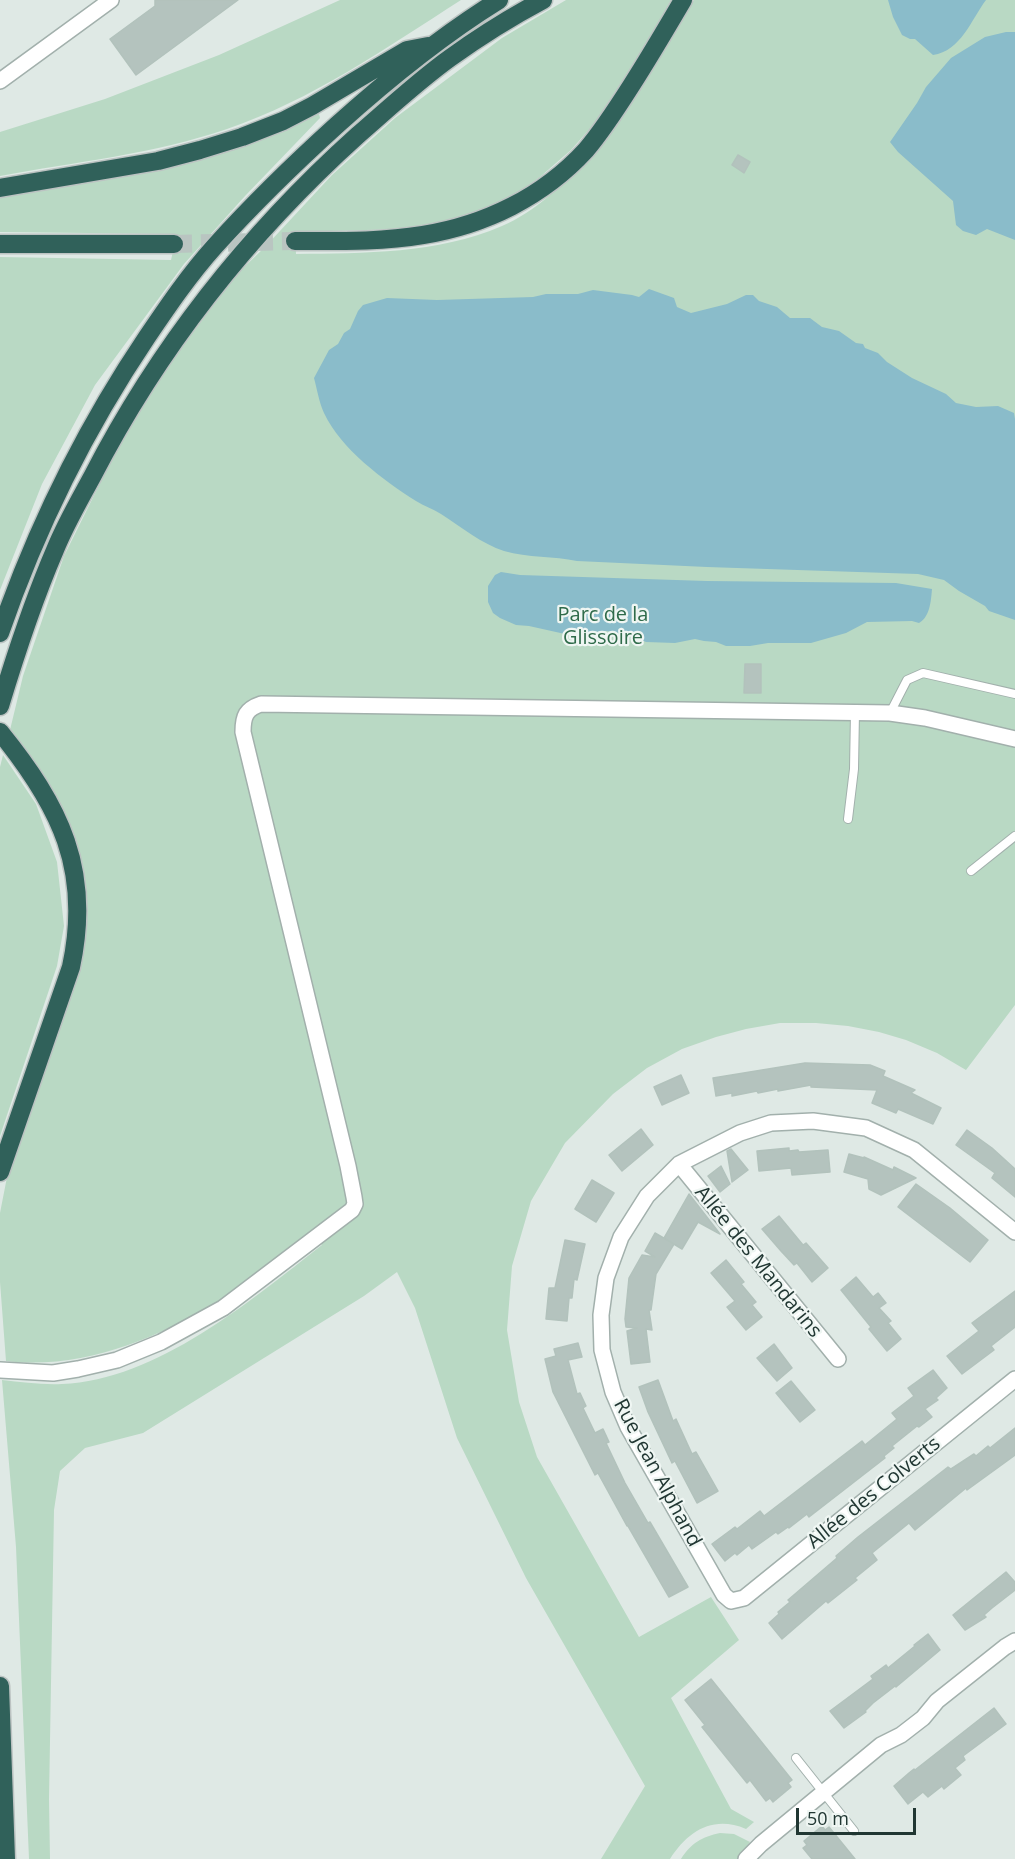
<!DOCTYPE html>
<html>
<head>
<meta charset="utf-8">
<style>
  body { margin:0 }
  #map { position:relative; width:1015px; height:1859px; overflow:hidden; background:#dfe9e5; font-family:"Open Sans",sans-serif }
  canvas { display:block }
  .scale { position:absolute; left:796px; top:1808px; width:120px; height:27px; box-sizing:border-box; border:3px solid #213733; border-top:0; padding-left:8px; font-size:18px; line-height:21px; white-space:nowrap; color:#213733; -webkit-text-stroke:4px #eff6f3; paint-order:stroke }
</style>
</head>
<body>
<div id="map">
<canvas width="1015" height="1859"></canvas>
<div class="scale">50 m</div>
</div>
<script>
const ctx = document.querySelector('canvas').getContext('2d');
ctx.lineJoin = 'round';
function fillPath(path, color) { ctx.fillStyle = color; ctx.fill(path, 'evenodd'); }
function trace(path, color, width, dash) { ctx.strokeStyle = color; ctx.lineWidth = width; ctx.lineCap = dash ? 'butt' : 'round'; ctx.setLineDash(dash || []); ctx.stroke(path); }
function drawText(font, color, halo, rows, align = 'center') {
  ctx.font = font + ' "Open Sans",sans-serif'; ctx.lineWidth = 4.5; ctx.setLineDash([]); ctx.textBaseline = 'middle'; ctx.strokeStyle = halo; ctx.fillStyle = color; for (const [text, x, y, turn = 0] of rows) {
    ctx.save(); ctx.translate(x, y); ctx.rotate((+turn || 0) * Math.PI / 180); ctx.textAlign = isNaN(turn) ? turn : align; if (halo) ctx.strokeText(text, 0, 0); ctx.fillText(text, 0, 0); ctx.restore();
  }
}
const green = new Path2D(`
  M340 0H461C386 48 312 100 227 129 154 154 75 162 0 176V132L105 99 219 55Z
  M566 0H671L650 38 594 124 571 150 540 177 515 195 486 209 446 222 402 229 295 232 296 254C364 253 437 254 502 226 535 212 563 185 587 158 601 142 613 121 626 103 649 69 672 35 694 0H1015V1005L966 1070 937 1053 906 1040 879 1032 848 1026 816 1023H780L746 1029 716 1037 682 1049 647 1068 613 1094 565 1143 531 1201 512 1266 507 1330 519 1402 537 1457 639 1637 711 1597 739 1640 671 1698 731 1809 754 1822 746 1829C713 1815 688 1831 670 1859H601L645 1786 526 1578 457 1438 415 1308 397 1272 364 1296 143 1433 85 1448 60 1471 54 1510 49 1799 50 1859H29L16 1547 2 1380C22 1382 42 1385 62 1384 157 1380 250 1301 322 1245L312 1232C291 1248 270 1263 249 1279 238 1287 227 1297 215 1304 153 1340 79 1370 6 1361L0 1282V1213L8 1172 84 941 46 783 10 730 23 676 64 556 118 447 170 363 236 275 266 246 332 175 395 118 502 38Z
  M319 114 320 118 245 196 184 264 95 385 42 484 0 590V257L171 260 177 234 0 232V197C75 184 153 175 225 152 257 142 288 128 319 114Z
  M3 755 36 804 57 862 64 926 57 966 0 1136V767Z
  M720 1833 734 1834 750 1842 738 1859H681C691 1843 702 1837 720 1833Z`);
const water = new Path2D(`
  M888 0H986C971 20 961 51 933 55L915 39H910L902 35 893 17Z
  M1006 32H1015V240L987 229 976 235 963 231 956 225 953 201 898 152 890 142 917 103 926 87 951 58 985 37Z
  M649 289 674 298 677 307 691 313 727 304 746 295H753L759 301 777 307 790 318H810L822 327 839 331 856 343 863 344 865 348 878 353 887 362 912 378 946 394 956 403 976 407 998 406 1014 413 1015 419V620L989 611 985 606 959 591 944 580 918 574 707 567 577 561C554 556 528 558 504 551 482 544 461 527 441 514 433 509 424 506 416 501 383 480 341 449 324 413 319 402 317 389 314 378L329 350 338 344 344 333 350 329 358 311 363 305 387 298 437 300 533 297 546 294H578L593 290 632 295 639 297Z
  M501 572 520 575 707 581 896 583 932 589C931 601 930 617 919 623L912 621 867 622 846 633 811 643H768L750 646H726L716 642 704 641 695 639 675 643 646 642 637 638 607 631 565 634 529 626 516 625 500 618 493 613 488 602V586L495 575Z`);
const building = new Path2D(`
  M155 0H238L136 75 110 39 155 6Z
  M738 155 750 162 744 173 732 165Z
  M745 664H761V693H744Z
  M805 1063 870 1065 885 1071 883 1076 915 1090 911 1093 941 1108 933 1124 898 1109 896 1113 872 1103 877 1090 811 1087V1085L778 1091V1089L758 1093 757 1091 732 1096V1093L716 1096 713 1078Z
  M681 1075 689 1093 662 1105 654 1087Z
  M641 1129 653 1145 622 1171 609 1155Z
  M967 1130 992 1148 1015 1169V1197L992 1178 995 1173 956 1145Z
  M789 1148V1151L798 1150 799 1152 828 1150 830 1172 792 1175 791 1168 759 1171 757 1151Z
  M731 1149 748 1170 732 1182 727 1151Z
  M849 1154 864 1158V1157L893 1170 894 1167 916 1178 881 1195 869 1189 868 1179 844 1172Z
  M721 1166 730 1184 720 1192 708 1176Z
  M592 1180 614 1193 596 1222 575 1209Z
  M916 1184 950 1208 988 1240 970 1262 898 1207Z
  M689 1194 720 1234 698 1222 682 1249 664 1238Z
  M779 1216 803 1245 806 1243 828 1268 812 1282 797 1263 794 1265 781 1251 762 1229Z
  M655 1233 674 1244 656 1274 651 1310H649L652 1330 646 1329 650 1362 631 1364 627 1331 637 1328 626 1327 625 1319 629 1278 642 1255 655 1257 645 1251Z
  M565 1240 585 1244 577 1280 574 1279 572 1298H569L567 1321 546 1319 549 1288H555Z
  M726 1260 744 1282 741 1284 756 1302 752 1305 762 1317 746 1330 727 1307 735 1301 711 1273Z
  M856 1277 873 1297 878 1293 886 1303 879 1308 891 1321 888 1323 901 1339 887 1351 869 1329 871 1327 841 1290Z
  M1015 1291V1327L991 1346 994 1350 962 1374 947 1356 979 1331 972 1323Z
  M578 1343 582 1357 568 1360 577 1394 580 1393 586 1406 583 1408 595 1433 603 1429 609 1442 606 1443 625 1483 648 1523 650 1522 688 1587 669 1597 628 1526H627L598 1473 595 1475 553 1392 545 1359 556 1356 554 1349Z
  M774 1344 792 1368 777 1381 757 1358Z
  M933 1370 947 1388 936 1398 938 1400 925 1409 932 1417 919 1427 917 1426 892 1446 894 1448 884 1456 885 1458 809 1517 807 1514 789 1528 788 1527 778 1534 776 1532 752 1549 749 1545 737 1555 735 1553 725 1561 712 1544 735 1527 737 1529 760 1511 764 1516 862 1441 865 1445 897 1419 892 1413 914 1396 908 1388Z
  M658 1380 673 1421 676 1419 692 1454 696 1452 718 1491 697 1503 675 1461 672 1463 648 1412 639 1387Z
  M791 1381 815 1410 800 1422 776 1393Z
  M1015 1428V1455L967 1490 966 1488 915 1530 909 1523 893 1536 872 1553 877 1560 855 1578 857 1580 828 1603 826 1601 782 1639 769 1623 779 1614 778 1612 790 1602 788 1600 837 1558 836 1556 858 1537 948 1467 951 1469 974 1454 976 1456 988 1446 990 1448Z
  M1006 1572 1015 1582V1590L992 1608 984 1615 986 1617 965 1630 953 1615Z
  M928 1634 940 1650 896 1687 895 1686 873 1703 865 1711 866 1712 844 1728 830 1711 873 1679 871 1676 886 1665 888 1668 915 1646 914 1645Z
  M711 1679 792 1780 788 1783 791 1787 773 1802 770 1798 766 1801 750 1780 747 1783 702 1727 705 1725 685 1700Z
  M994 1708 1006 1724 963 1756 965 1760 955 1768 961 1775 944 1789 942 1786 928 1797 923 1792 908 1804 894 1786 909 1773 914 1769 915 1770Z
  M822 1826 825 1830 829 1827 855 1859H812L803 1848 807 1845 804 1841Z`);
const highwayTunnel = new Path2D(`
  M174 244 295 241`);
const lane = new Path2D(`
  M890 713 907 680 923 673 1015 694
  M848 819 854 769 855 712
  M971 871 1015 836
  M796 1758 854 1831`);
const street = new Path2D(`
  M0 81 111 0
  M679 1164 838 1359
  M1015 1232 914 1150 866 1128 813 1121 771 1123 740 1133 679 1164 647 1196 621 1237 606 1278 601 1315 602 1350 613 1392 628 1427 724 1595 731 1601 744 1598 1015 1379
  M0 1370 53 1373 78 1369 117 1360 161 1342 223 1308 352 1210 355 1204 354 1197 348 1166 243 732C243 716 246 709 261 704L890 713 925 718 1015 739
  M746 1859 761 1844 881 1745 901 1735 923 1718 937 1701 1005 1647 1015 1641`);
const highway = new Path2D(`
  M0 188 158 161 200 150 242 137 283 121 312 106 407 50 428 46
  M295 241C337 241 381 242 423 235 485 225 543 197 586 150 603 130 617 108 631 86 649 58 666 29 683 0
  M0 244H174
  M0 633C36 529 85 429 147 337 168 306 189 275 215 246 253 204 295 163 337 125 388 79 441 36 499 0
  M0 706C16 653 33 601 55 550 65 525 79 501 92 477 160 345 248 234 358 135 388 109 418 81 450 58 479 37 511 17 543 0
  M0 732C60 806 92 870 71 967L0 1172
  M0 1686 6 1859`);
const parkNames = [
  ["Parc de la",603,615],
  ["Glissoire",603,638]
];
const streetNames = [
  ["Allée des Mandarins",758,1262,51],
  ["Rue Jean Alphand",657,1473,62],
  ["Allée des Colverts",874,1493,-39]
];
fillPath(green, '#b9d9c4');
fillPath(water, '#8abcca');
fillPath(building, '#b4c3be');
trace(building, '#b2c2bc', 1.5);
trace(highwayTunnel, '#b9c5c1', 18, [18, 9]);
trace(lane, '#a2b0ac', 10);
trace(street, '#a2b0ac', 18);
trace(highway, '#bcc3c2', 21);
trace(lane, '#fff', 8);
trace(street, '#fff', 15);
trace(highway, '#30615a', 18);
drawText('20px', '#2f6b4a', '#eff6f3', parkNames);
drawText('20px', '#213733', '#eff6f3', streetNames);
</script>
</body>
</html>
